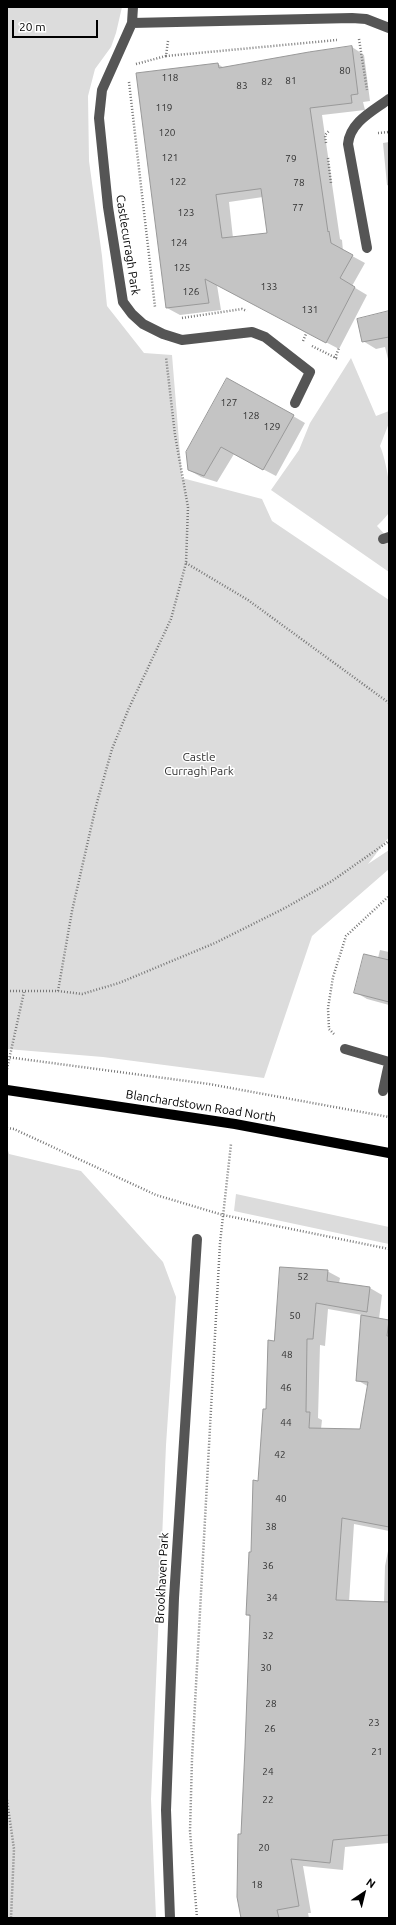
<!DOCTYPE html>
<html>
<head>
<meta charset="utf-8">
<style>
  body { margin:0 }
  #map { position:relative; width:396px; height:1925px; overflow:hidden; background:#fff; font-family:Ubuntu,sans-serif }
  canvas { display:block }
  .frame { position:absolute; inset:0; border:8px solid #000; pointer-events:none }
  .north { position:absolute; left:344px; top:1873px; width:40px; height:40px; -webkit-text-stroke:3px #fff; paint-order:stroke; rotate:35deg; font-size:11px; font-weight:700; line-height:16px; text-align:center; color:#000 }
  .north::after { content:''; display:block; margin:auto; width:14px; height:18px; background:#000; clip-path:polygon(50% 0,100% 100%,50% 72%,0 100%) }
  .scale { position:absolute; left:12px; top:20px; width:86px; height:18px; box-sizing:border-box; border:2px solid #000; border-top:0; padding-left:5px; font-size:12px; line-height:14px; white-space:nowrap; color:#000; -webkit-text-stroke:3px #fff; paint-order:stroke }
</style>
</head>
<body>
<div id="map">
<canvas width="396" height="1925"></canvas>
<div class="frame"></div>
<div class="north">N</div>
<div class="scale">20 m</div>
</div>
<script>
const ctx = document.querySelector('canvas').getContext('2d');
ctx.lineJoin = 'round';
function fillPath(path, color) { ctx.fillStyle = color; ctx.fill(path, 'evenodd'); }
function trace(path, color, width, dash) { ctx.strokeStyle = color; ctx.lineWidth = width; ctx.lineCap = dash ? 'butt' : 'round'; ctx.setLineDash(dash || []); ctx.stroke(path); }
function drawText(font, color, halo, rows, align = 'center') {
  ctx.font = font + ' Ubuntu,sans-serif'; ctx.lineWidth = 3; ctx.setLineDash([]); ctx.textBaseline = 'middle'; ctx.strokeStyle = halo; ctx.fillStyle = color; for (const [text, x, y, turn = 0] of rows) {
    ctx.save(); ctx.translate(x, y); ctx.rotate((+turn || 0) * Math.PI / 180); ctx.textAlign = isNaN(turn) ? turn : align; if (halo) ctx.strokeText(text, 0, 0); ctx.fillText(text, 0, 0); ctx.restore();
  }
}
const green = new Path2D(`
  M7 7H122L116 33 111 47 95 69 88 96 89 161 102 256 107 306 144 353 172 355 182 478 262 499 272 521 389 600V837L368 864 389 850V869L312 936 264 1078 103 1057 7 1049Z
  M351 358 376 416 389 411V423L380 446C386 459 394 501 388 514 385 518 381 522 377 526L389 539V572L271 490 299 450 310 423Z
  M7 1147 9 1154 81 1171 163 1262 176 1297 166 1445 151 1799 156 1918H7Z
  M236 1194 389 1227V1244L234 1211Z`);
const shadow = new Path2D(`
  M352 47 364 55 370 101 363 102 365 110 322 115 340 239 342 240 343 251 365 263 352 286 367 295 339 349 217 285 221 310 180 315 167 308 218 64 224 68ZM263 197 268 234 233 238 229 202Z
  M389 142V186L387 185 383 143Z
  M389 312V363L385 347 376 349 363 341Z
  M293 416 305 423 276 476 234 454 217 482 201 477 189 470 187 453Z
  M380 950 389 952V1005L367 999 355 992 378 958Z
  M327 1271 340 1278 339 1283 370 1288 382 1295 379 1319 389 1321V1531L354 1524 349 1602 384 1603 385 1566 389 1546V1843L345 1847 343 1870 303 1866 311 1913H308L309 1918H242V1835L251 1617 247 1615 275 1342ZM328 1309 362 1315 357 1380 369 1387 361 1430 321 1429 322 1420 318 1418 320 1345 325 1346Z`);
const building = new Path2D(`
  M352 46 358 94 351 95 352 103 310 108 328 232 329 231 331 243 353 255 340 278 355 287 326 343 205 279 209 303 166 308 136 73 218 63 219 68 309 52ZM261 189 267 233 222 238 216 195Z
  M389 311V337L362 342 357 319Z
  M227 378 294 415 263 470 221 447 204 476 188 470 186 452Z
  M364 954 389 960V1002L354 993Z
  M280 1267 328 1270 327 1281 370 1287 367 1312 316 1303 313 1339H307L306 1412H310L309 1428 360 1429 368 1382 356 1381 361 1315 389 1320 387 1336H389V1527L342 1518 336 1600 389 1602V1835L333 1840 330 1863 291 1859 299 1906 277 1910 279 1918H241L237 1897 238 1834H241L245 1748 250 1615H246L249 1552H251L253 1480 258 1481 263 1409H266L268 1340 274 1341Z`);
const path = new Path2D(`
  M359 39 367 90
  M168 41 166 56 337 40
  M136 64 166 56
  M129 82 155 307
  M378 133 389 132
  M326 143 325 135 329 131
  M328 158 331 183
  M182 318 242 309 247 311
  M303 341 306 334
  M312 346 338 359
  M335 358 339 348
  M186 563 248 600 389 703
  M7 991H58L72 911 96 806 112 749 129 708 171 619 186 563 188 507 175 435 166 357
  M58 991 82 994 119 983 215 943 285 908 332 881 389 841
  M334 1034 329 1029 328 1008 333 977 346 936 389 896
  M7 1057 209 1084 389 1117
  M7 1069 24 992
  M7 1128 14 1129 156 1195 223 1215 389 1249
  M7 1800 14 1849 11 1918
  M197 1918 190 1831 192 1759 220 1243 231 1144`);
const minor = new Path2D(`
  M133 7 132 23 102 90 99 118 108 207 123 302 132 314 143 324 163 334 182 340 252 332 265 337 310 372 295 403
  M132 23 352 18 366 19 389 28
  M367 248 348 144C350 122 373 111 389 99
  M383 539 389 537
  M345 1049 389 1062
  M383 1091 389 1063
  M170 1918 166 1810 174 1598 197 1239`);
const major = new Path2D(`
  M7 1090 235 1124 389 1153`);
const numberNames = [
  ["80",345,71],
  ["118",170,78],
  ["81",291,81],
  ["82",267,82],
  ["83",242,86],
  ["119",164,108],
  ["120",167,133],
  ["121",170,158],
  ["79",291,159],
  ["122",178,182],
  ["78",299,183],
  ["77",298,208],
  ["123",186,213],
  ["124",179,243],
  ["125",182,268],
  ["133",269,287],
  ["126",191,292],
  ["131",310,310],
  ["127",229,403],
  ["128",251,416],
  ["129",272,427],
  ["52",303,1277],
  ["50",295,1316],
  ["48",287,1355],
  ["46",286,1388],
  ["44",286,1423],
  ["42",280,1455],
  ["40",281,1499],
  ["38",271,1527],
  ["36",268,1566],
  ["34",272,1598],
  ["32",268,1636],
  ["30",266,1668],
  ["28",271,1704],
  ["23",374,1723],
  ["26",270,1729],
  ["21",377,1752],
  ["24",268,1772],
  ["22",268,1800],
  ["20",264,1848],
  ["18",257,1885]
];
const streetNames = [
  ["Castlecurragh Park",128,245,81],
  ["Blanchardstown Road North",201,1106,9],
  ["Brookhaven Park",162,1578,-87]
];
const parkNames = [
  ["Castle",199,757],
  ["Curragh Park",199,771]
];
fillPath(green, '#dcdcdc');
fillPath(shadow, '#0003');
fillPath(building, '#c4c4c4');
trace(building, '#999', 1);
trace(path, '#777', 2.5, [1, 2]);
trace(minor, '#555', 10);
trace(major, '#000', 10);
drawText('10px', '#313131', null, numberNames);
drawText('12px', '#000', '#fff', streetNames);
drawText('12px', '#333', '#fff', parkNames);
</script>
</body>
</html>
